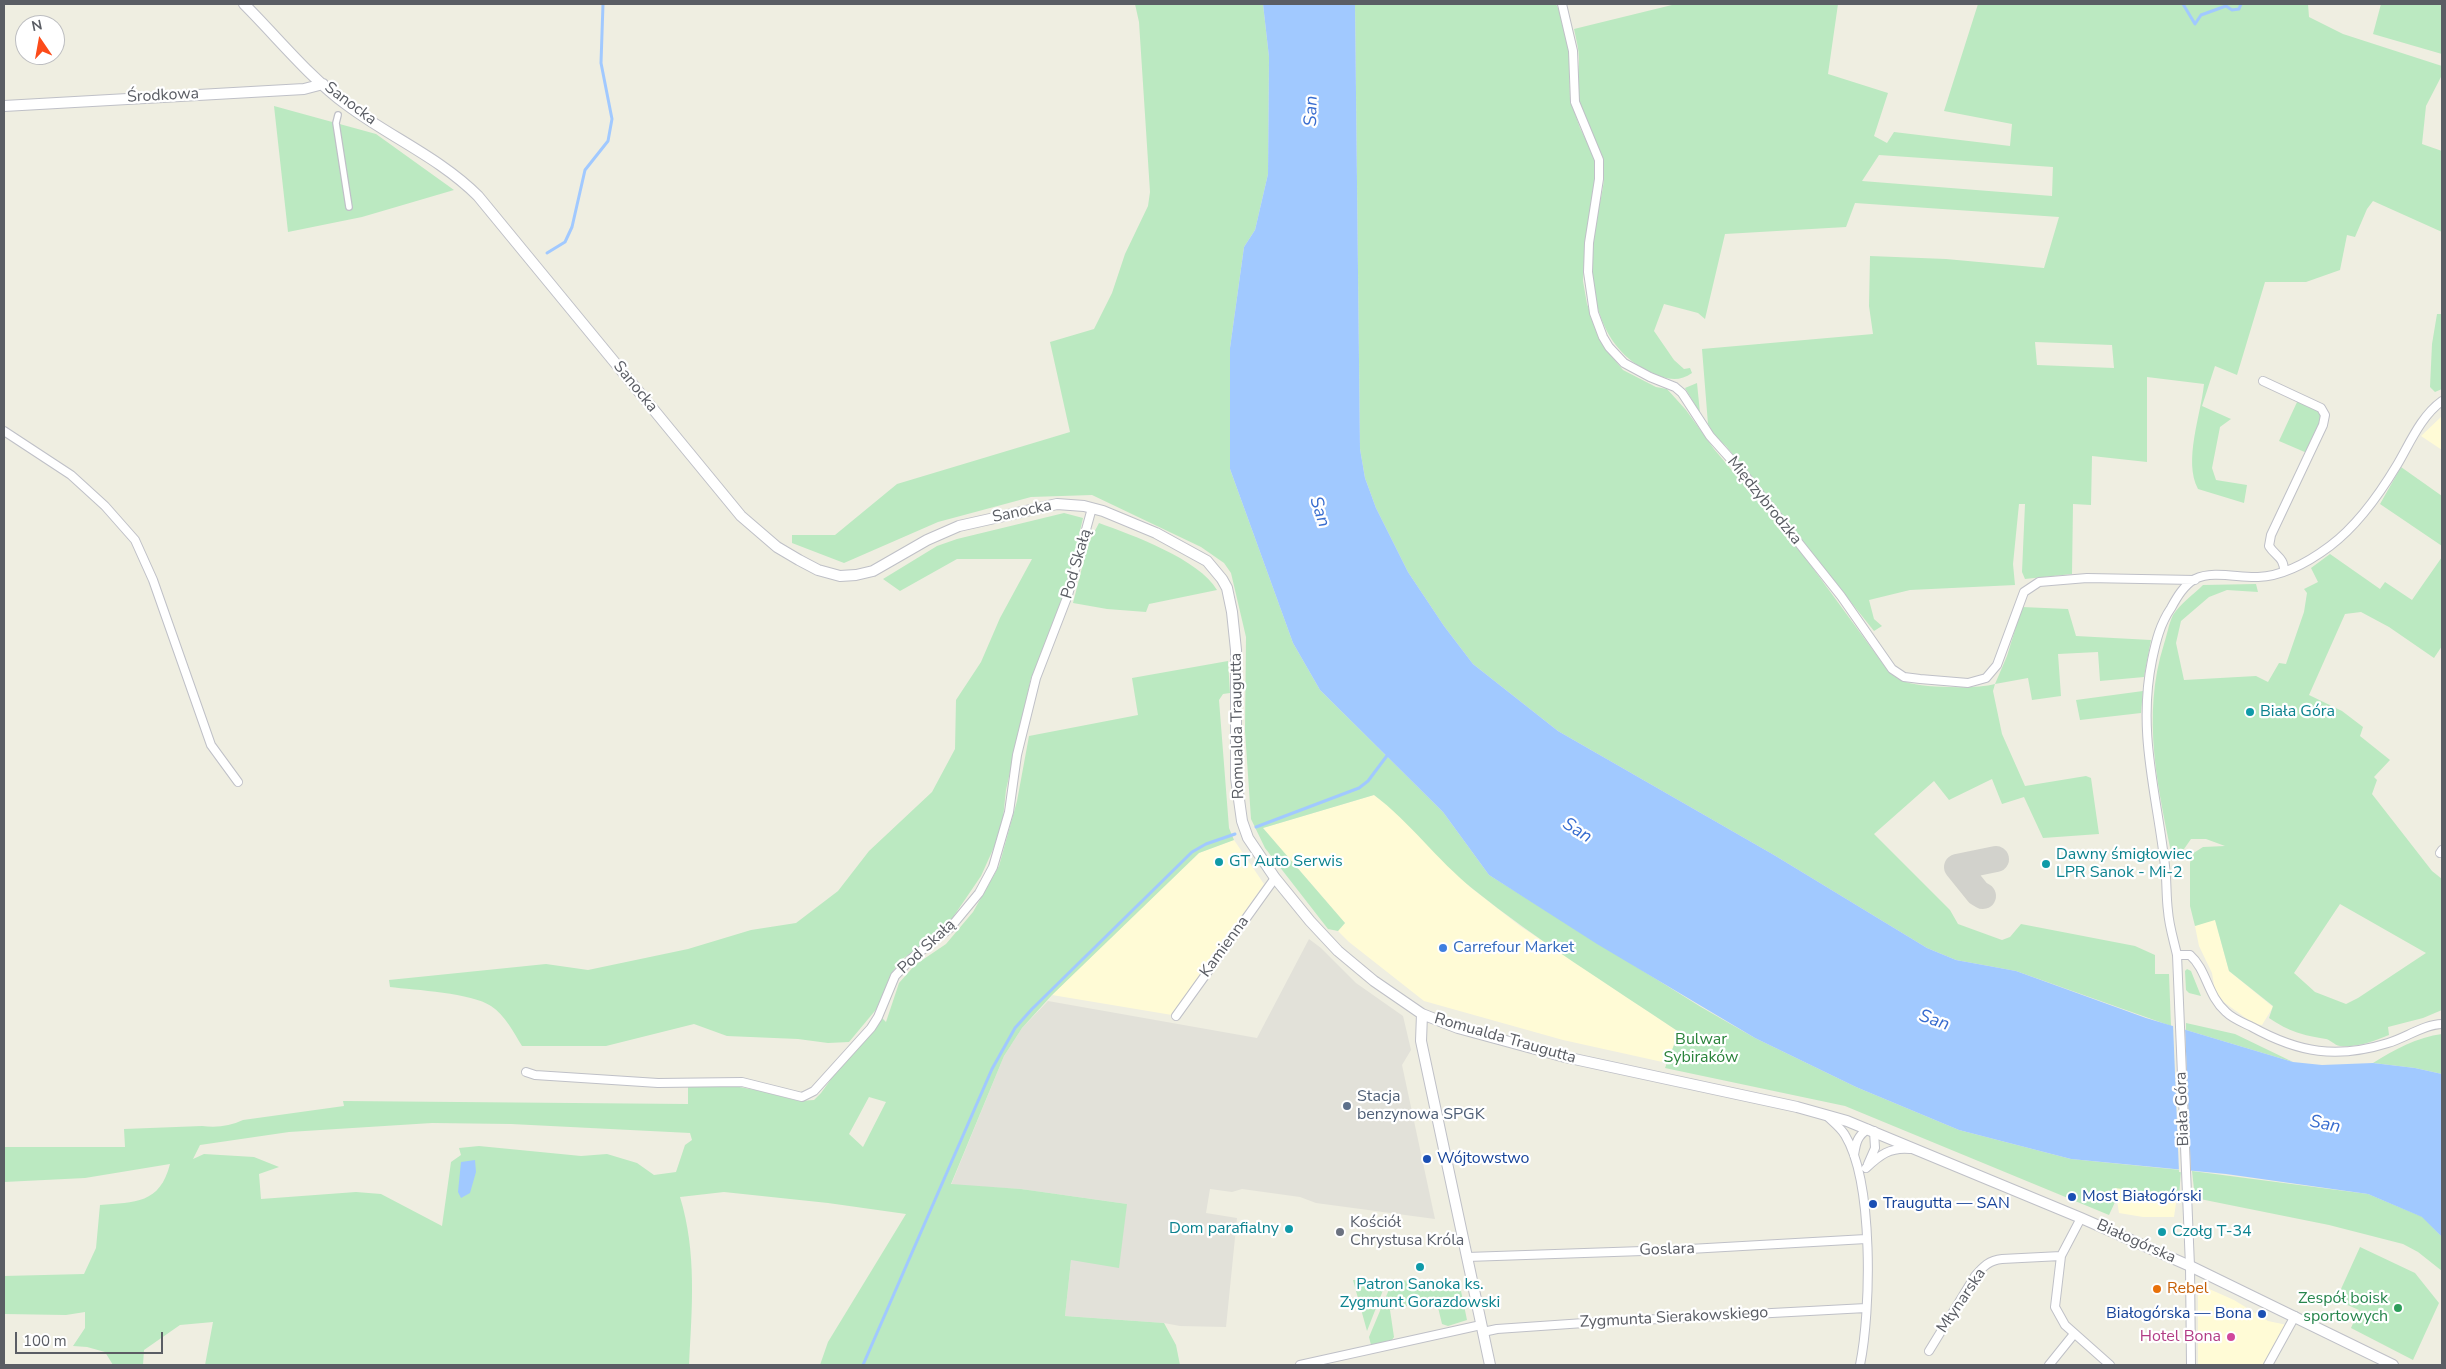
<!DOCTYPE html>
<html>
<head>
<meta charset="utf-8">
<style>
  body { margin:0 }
  #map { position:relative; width:2446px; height:1369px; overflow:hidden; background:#efeee1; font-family:"Nunito Sans",sans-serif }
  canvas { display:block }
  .frame { position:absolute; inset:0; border:5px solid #5a5d64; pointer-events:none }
  .north { position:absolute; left:15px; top:15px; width:50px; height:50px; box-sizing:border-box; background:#fff; border:1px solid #bdbec1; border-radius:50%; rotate:348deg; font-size:14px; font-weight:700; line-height:20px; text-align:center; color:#5a5d64 }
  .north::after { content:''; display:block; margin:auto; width:18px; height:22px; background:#fc4b1a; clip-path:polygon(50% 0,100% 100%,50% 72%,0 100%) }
  .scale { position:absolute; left:15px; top:1332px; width:148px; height:22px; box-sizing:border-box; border:2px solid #5a5d64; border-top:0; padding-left:6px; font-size:15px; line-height:18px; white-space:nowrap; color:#5a5d64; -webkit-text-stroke:4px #fff; paint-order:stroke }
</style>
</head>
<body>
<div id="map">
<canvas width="2446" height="1369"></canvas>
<div class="frame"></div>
<div class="north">N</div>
<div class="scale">100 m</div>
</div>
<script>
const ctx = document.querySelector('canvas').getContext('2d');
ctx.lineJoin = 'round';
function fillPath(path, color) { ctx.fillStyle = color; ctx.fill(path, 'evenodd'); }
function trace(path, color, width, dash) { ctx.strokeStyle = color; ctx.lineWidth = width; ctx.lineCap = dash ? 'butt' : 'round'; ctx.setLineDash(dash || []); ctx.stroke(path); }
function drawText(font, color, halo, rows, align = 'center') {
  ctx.font = font + ' "Nunito Sans",sans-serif'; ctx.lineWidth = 4.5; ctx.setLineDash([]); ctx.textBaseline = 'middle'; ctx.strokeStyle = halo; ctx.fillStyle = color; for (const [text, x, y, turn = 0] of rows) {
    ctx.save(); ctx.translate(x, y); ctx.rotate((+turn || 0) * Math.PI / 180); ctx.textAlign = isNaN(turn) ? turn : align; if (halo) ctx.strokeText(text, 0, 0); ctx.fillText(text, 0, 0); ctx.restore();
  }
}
const commercial = new Path2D(`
  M2442 416V450L2421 436Z
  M1374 795 1392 808 1470 887 1520 926 1679 1032 1667 1063 1563 1040 1424 1001 1349 942 1338 931 1345 923 1263 828Z
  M1234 840 1264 884 1172 1015 1052 995 1199 853Z
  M2215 919 2229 971 2273 1007 2262 1025 2254 1024 2225 1003 2215 991 2212 973 2199 946 2195 926Z
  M2115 1188 2177 1196 2174 1217H2143L2119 1213Z
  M2207 1288 2234 1300 2268 1321 2287 1325 2264 1365H2198V1295Z`);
const industrial = new Path2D(`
  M1309 939 1321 948 1356 983 1403 1016 1411 1050 1402 1065 1435 1219 1316 1203 1300 1197 1242 1189 1232 1192 1210 1189 1206 1213 1237 1218 1226 1327 1180 1326 1164 1323 1065 1316 1071 1260 1127 1204 1021 1189 951 1185 1004 1056 1022 1028 1048 1001 1257 1038Z`);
const green = new Path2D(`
  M1135 4H1263L1269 57 1268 174 1255 230 1244 247 1230 348V469L1293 643 1320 690 1443 812 1489 875 1701 1007 1755 1038 1856 1087 1959 1130 2071 1159 2181 1170 2179 1197 2115 1188 2116 1200 2109 1215 1845 1106 1665 1068 1679 1032C1609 985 1538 941 1473 889 1437 860 1410 822 1374 795L1263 828 1345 923 1338 931 1328 929 1265 848 1251 819 1245 731 1246 637 1231 573 1224 563 1201 547 1092 495 1031 497 938 522 844 563 792 543V535H835L897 484 1070 432 1050 342 1094 329 1112 293 1125 254 1148 206 1150 192 1139 22Z
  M1355 4H1556L1561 14 1569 45 1570 99 1580 128 1593 154 1597 172 1584 263 1583 281 1587 304 1599 335 1609 353 1623 370 1656 387 1667 389 1686 410 1714 449 1804 556 1889 672C1894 676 1899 680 1906 682 1924 688 1977 689 1995 684L2007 656 2022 607 2068 609 2076 636 2151 640 2144 677 2100 681 2098 652 2058 654 2061 696 2032 700 2028 678 1995 684 1993 691 2002 734 2025 786 2086 776 2091 778 2099 834 2043 838 2024 797 2002 804 1992 779 1949 800 1934 781 1874 834 1950 910 1958 924 2002 940 2010 937 2021 924 2135 946 2155 955V974H2169L2171 1026 2016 971 1956 960 1927 948 1774 855 1558 731 1473 664 1444 626 1408 572 1376 508 1365 478 1360 449Z
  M1676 4H1838L1828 74 1888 93 1874 136 1887 143 1894 132 2010 146 2012 124 1944 111 1978 4H2308L2309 17 2343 34 2442 66V75L2426 106 2422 144 2442 151V232L2373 201 2367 209 2355 237 2347 235 2340 270 2306 282H2265L2237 375 2215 366 2202 406 2231 419 2220 427 2212 468 2216 480 2247 485 2244 503 2198 489C2183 461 2201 415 2204 384L2147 377V462L2092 456 2091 505 2073 504 2072 574 2025 579 2022 572 2025 504H2019L2013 564 2015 585 1910 590 1869 600 1874 619 1882 626 1874 631 1726 446 1716 438 1708 424 1702 349 1873 334 1869 306 1870 256 1946 259 2044 268 2059 217 1855 203 1846 227 1725 234 1705 319 1698 313 1664 304 1654 331 1674 360 1684 369 1690 368 1692 373C1677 384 1662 378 1646 370 1594 343 1587 280 1595 227 1597 210 1604 192 1604 175 1605 148 1585 129 1579 104 1576 89 1579 74 1579 59 1579 49 1576 39 1574 29ZM1879 155 2053 167 2052 196 1862 181ZM2035 342 2112 345 2114 368 2037 365Z
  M2381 4H2442V54L2373 34Z
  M274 106 376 134 454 190 362 217 288 232Z
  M2437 314H2442V389L2435 392 2430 387 2432 344Z
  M1697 383 1700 413 1685 388Z
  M2298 400C2308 405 2322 408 2322 421L2307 453 2279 441Z
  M2401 467 2442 496V546L2380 504Z
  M1064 513 1083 518 1067 587 1054 629 1031 678 1006 790 1003 818 995 845 981 876 945 929 901 960 893 971 879 1006 849 1042 828 1043 798 1039 727 1036 694 1024 606 1046H522C514 1033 505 1015 491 1006 472 993 415 990 390 987L389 980 546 964 588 970 688 949 751 930 796 923 838 891 869 851 932 792 955 749 956 700 981 662 1000 618 1032 559H957L900 591 883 579 937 546 957 539Z
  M1099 523C1132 535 1199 559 1217 590L1149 604 1146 612 1107 609 1073 603 1088 544Z
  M2330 554 2380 589 2385 582 2412 600 2442 557V646L2434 658 2389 627 2361 612 2345 614 2309 695 2342 711 2363 727 2360 736 2390 760 2374 777 2377 780 2372 794 2432 871 2442 879V1010L2423 1018 2388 1027 2389 1035C2374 1041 2356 1048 2340 1046 2334 1045 2331 1040 2326 1039 2302 1035 2290 1032 2269 1018L2273 1006 2229 971 2215 920 2195 926 2190 906V863L2192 854 2203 847 2225 846 2206 839H2191L2177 859 2173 861C2158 789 2141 716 2164 644 2167 635 2169 623 2173 615 2180 604 2194 594 2203 585L2256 584 2258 592 2227 590 2209 597 2181 621 2176 643 2184 680 2256 676 2268 682 2279 663 2286 664 2304 612 2307 593 2304 589 2318 582 2311 568ZM2340 904 2426 953 2358 998 2346 1004 2315 992 2294 973Z
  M1228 661 1230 693 1223 694 1219 700 1229 828 1234 840 1199 853 1052 995 1022 1028 1004 1056 951 1184 1021 1189 1127 1204 1119 1268 1071 1260 1065 1316 1164 1323 1176 1345 1180 1365H820L828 1342 906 1214 828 1203 724 1192 680 1197C697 1252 692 1309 689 1365H205L213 1322 180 1325 144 1350 143 1365H113L105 1352 87 1347 73 1346 85 1328V1312L66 1315 4 1314V1276L84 1274 96 1248 100 1205C135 1202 160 1204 170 1164L85 1178 4 1182V1147H125L124 1129 202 1126C217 1128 230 1126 243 1120L344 1106 343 1101 688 1104V1087L734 1086 761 1091 799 1101 814 1100 821 1093 844 1061 882 1018 886 1022 899 983 915 965 946 944 973 912 999 866 1017 801 1029 736 1138 715 1132 678ZM869 1097 886 1102 863 1147 849 1134ZM432 1123 511 1124 690 1133 692 1140 685 1145 676 1172 654 1175 637 1163 607 1154 581 1156 479 1146 459 1148 461 1155 451 1162 442 1226 381 1194 356 1192 261 1199 259 1174 279 1167 254 1157 204 1154 193 1159 200 1145 289 1132Z
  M2143 691 2141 713 2080 720 2076 700Z
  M2187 969 2191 971 2201 996 2189 993 2186 990 2185 971Z
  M2186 1023 2235 1034 2293 1062 2186 1030Z
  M2442 1034V1074L2415 1068 2373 1063C2393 1050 2418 1037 2442 1034Z
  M2192 1171 2368 1194 2423 1217 2442 1237V1271L2418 1252 2403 1244 2329 1225 2195 1198Z
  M2360 1247 2415 1273 2439 1303 2413 1360 2351 1328 2359 1310 2336 1300Z
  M1353 1280H1387L1367 1331Z
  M1393 1280 1439 1282 1442 1285 1460 1286 1467 1320 1448 1326 1442 1324 1436 1299 1390 1310 1394 1337 1392 1340 1371 1345 1369 1337Z`);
const water = new Path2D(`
  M1263 4H1355L1360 449 1365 478 1376 508 1408 572 1444 626 1473 664 1558 731 1774 855 1927 948 1956 960 2016 971 2146 1018 2293 1062 2322 1065 2373 1063 2415 1068 2442 1074V1237L2422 1217 2368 1194 2226 1174 2071 1159 1959 1130 1856 1087 1755 1038 1597 944 1489 875 1443 812 1320 690 1293 643 1230 469V348L1244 247 1255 230 1268 174 1269 57Z
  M475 1160 476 1172 470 1193 461 1198 458 1192 461 1162Z`);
const pier = new Path2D(`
  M2173 1024 2185 1027 2191 1173 2179 1172Z`);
const stream = new Path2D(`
  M2183 4 2195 24 2201 15 2226 6 2232 10 2239 9 2241 4
  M547 253 565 242 572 227 585 170 608 141 612 119 601 63 603 4
  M1256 827 1359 788 1368 781 1389 753
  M863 1365 992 1069 1015 1028 1032 1009 1192 852 1206 844 1235 834`);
const taxiway = new Path2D(`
  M1983 896 1978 893 1957 867 1996 859`);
const pedestrian = new Path2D(`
  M338 115 336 123 349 207`);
const minor = new Path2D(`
  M1562 4 1573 51 1575 102 1599 160V179L1589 243 1588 272 1594 313 1603 337 1609 347 1624 363 1650 377 1675 387 1682 393 1710 436 1744 474 1841 596 1892 669 1904 677 1920 679 1968 683 1986 678 1997 665 2024 592 2039 582 2087 578 2195 580
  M2263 381 2321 408 2325 415 2323 425 2271 535 2269 546C2276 557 2284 557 2284 571
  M4 431 71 475 105 506 135 540 153 580 211 745 238 782
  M2440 853 2442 850
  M2177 955H2190C2207 970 2207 995 2226 1012 2233 1019 2244 1023 2252 1027 2299 1053 2337 1059 2388 1043 2405 1038 2425 1024 2442 1024
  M1176 1016 1275 878
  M526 1072 535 1075 658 1083 742 1082 802 1097 814 1091 871 1028 878 1017 895 976 911 959 950 928 979 893 993 867 1009 812 1017 755 1036 678 1068 595 1092 508
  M1827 1116C1833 1122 1841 1128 1845 1135 1874 1183 1871 1311 1860 1365
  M1854 1155C1856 1143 1857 1136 1868 1129
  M1868 1164 1875 1148 1874 1131
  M1866 1168C1880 1155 1890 1147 1910 1149
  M2081 1218 2061 1256 2055 1307 2065 1325 2110 1365
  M1467 1257 1672 1250 1866 1239
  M1483 1332 1497 1329 1584 1323 1866 1308
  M1929 1351 1975 1276C1983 1267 1989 1260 2002 1259L2061 1256
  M1300 1365 1481 1325
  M2049 1365 2074 1334
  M2191 1365 2190 1266 2177 955C2174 941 2169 926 2168 911 2166 896 2167 881 2165 866 2157 794 2137 733 2152 660 2156 641 2160 624 2171 608 2177 597 2184 585 2195 579 2213 570 2239 578 2258 577 2284 576 2310 561 2330 546 2358 525 2379 495 2397 465 2410 443 2421 416 2442 401
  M2268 1365 2295 1316`);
const tertiary = new Path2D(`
  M244 4C278 38 309 77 347 105 390 137 440 158 478 196L741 516 777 547 799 560 818 570 840 576 856 575 873 571 927 540 959 526 1057 504 1084 506 1103 511 1156 533 1207 561 1222 579 1227 588 1232 612 1236 650V778L1242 821 1248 838 1275 878 1310 921 1338 951 1374 981 1422 1014 1458 1028 1565 1057 1797 1107 1847 1121 2081 1218 2190 1266 2393 1365
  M4 106 304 89 323 84
  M1422 1014 1421 1041 1490 1365`);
const markers = [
  [2250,712,5,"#0f9aa8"],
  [1219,862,5,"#0f9aa8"],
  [2046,864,5,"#0f9aa8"],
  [1443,948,5,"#3f7fe0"],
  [1347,1106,5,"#5c6f8a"],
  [1427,1159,5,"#1a4fb4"],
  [2072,1197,5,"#1a4fb4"],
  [1873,1204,5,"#1a4fb4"],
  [1289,1229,5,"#0f9aa8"],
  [1340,1232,5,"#6b7280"],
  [2162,1232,5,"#0f9aa8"],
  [1420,1267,5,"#0f9aa8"],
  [2157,1289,5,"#e8710a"],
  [2398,1308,5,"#2e9e5b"],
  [2262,1314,5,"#1a4fb4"],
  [2231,1337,5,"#d1479c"]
];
const streetNames = [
  ["Środkowa",163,96,-3],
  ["Sanocka",350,104,37],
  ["Sanocka",635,387,51],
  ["Międzybrodzka",1764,501,51],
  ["Sanocka",1022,512,-12],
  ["Pod Skałą",1077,564,-74],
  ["Romualda Traugutta",1238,726,-91],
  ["Pod Skałą",927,947,-43],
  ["Kamienna",1225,947,-54],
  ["Romualda Traugutta",1505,1039,16],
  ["Biała Góra",2183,1109,-92],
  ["Białogórska",2136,1242,24],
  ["Goslara",1667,1250,-2],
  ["Młynarska",1962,1301,-56],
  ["Zygmunta Sierakowskiego",1674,1318,-3]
];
const cultureNames = [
  ["Biała Góra",2260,712],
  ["Dawny śmigłowiec",2056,855],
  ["LPR Sanok - Mi-2",2056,873],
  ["GT Auto Serwis",1229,862],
  ["Dom parafialny",1279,1229,"right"],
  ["Czołg T-34",2172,1232],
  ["Patron Sanoka ks.",1420,1285,"center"],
  ["Zygmunt Gorazdowski",1420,1303,"center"]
];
const shopNames = [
  ["Carrefour Market",1453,948]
];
const parkNames = [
  ["Bulwar",1701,1040],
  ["Sybiraków",1701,1058]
];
const serviceNames = [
  ["Stacja",1357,1097],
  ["benzynowa SPGK",1357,1115]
];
const transitNames = [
  ["Wójtowstwo",1437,1159],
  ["Most Białogórski",2082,1197],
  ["Traugutta — SAN",1883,1204],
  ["Białogórska — Bona",2252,1314,"right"]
];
const worshipNames = [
  ["Kościół",1350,1223],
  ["Chrystusa Króla",1350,1241]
];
const foodNames = [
  ["Rebel",2167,1289]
];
const leisureNames = [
  ["Zespół boisk",2388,1299],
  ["sportowych",2388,1317]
];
const hotelNames = [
  ["Hotel Bona",2221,1337]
];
const waterNames = [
  ["San",1312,111,-89],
  ["San",1319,512,72],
  ["San",1577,831,32],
  ["San",1934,1021,19],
  ["San",2325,1125,11]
];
fillPath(commercial, '#fffbd6');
fillPath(industrial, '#e2e1d9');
fillPath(green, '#bbe9c1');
fillPath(water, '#a1c9ff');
fillPath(pier, '#efeee1');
trace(stream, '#a1c9ff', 3);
trace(taxiway, '#d2d2cc', 26);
trace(pedestrian, '#bfc0c7', 8);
trace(minor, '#bfc0c7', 10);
trace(tertiary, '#bfc0c7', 12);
trace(pedestrian, '#fff', 5.5);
trace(minor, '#fff', 8);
trace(tertiary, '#fff', 10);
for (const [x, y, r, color] of markers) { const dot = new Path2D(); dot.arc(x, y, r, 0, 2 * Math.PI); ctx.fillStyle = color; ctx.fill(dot); trace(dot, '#fff', 2); }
drawText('16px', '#5a5d64', '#fff', streetNames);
drawText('16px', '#0d838f', '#fff', cultureNames, 'left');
drawText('16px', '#366cbe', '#fff', shopNames, 'left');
drawText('16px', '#2a833b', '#fff', parkNames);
drawText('16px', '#4e5e75', '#fff', serviceNames, 'left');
drawText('16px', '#164399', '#fff', transitNames, 'left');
drawText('16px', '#5b616d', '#fff', worshipNames, 'left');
drawText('16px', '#c56008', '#fff', foodNames, 'left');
drawText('16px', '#27864d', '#fff', leisureNames, 'right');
drawText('16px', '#b23c85', '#fff', hotelNames, 'right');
drawText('italic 18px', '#376ccf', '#fff', waterNames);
</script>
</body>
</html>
